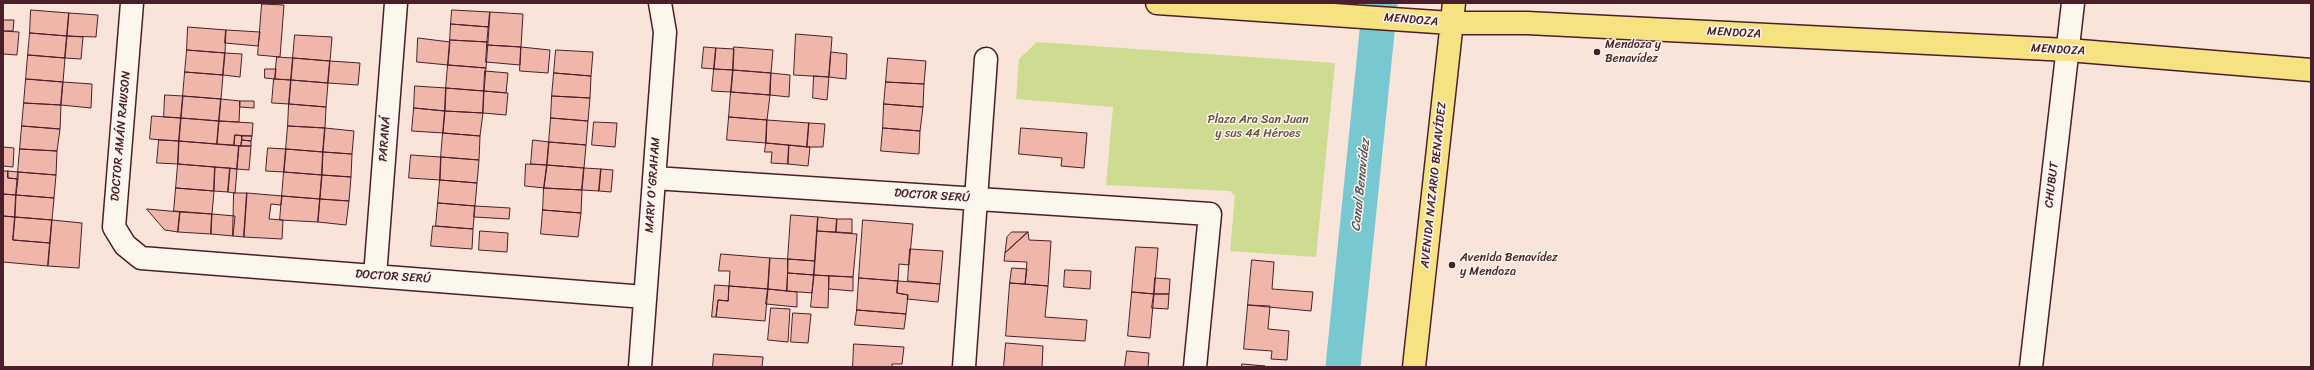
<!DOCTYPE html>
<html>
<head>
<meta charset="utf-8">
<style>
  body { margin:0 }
  #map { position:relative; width:2314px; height:370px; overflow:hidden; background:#f8e4d8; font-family:Sriracha,sans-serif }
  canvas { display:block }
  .frame { position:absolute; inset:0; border:4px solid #4a1f2b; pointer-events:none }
</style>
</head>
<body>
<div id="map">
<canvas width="2314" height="370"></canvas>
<div class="frame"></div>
</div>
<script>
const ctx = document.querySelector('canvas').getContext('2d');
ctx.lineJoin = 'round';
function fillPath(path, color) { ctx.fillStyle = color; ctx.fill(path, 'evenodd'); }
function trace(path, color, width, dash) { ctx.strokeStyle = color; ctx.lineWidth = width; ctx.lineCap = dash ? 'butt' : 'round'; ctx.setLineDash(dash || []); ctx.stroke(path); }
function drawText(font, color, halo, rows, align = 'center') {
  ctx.font = font + ' Sriracha,sans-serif'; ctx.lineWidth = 3; ctx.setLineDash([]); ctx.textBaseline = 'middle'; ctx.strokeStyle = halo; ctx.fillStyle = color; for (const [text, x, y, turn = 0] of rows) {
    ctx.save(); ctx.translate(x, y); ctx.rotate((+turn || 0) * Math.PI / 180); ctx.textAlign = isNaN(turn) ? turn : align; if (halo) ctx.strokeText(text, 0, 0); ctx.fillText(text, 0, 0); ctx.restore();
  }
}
const green = new Path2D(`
  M1037 42 1335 63 1316 257 1230 251 1235 196 1230 191 1106 185 1113 107 1016 99 1019 59Z`);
const canal = new Path2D(`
  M1343 367 1380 3`);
const building = new Path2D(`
  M262 4 284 5 280 57 258 55Z
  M31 10 69 13 67 36 30 33Z
  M452 10 490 12 489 27 451 24Z
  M490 12 523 14 521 47 487 45Z
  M69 13 98 15 96 37 67 36Z
  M3 20H14L13 31H3Z
  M451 24 489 27 488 42 450 40Z
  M188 27 226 30 225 53 187 50Z
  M226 30 260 32 258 46 225 43Z
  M3 31 19 32 17 55 3 54Z
  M30 33 67 36 65 58 28 55Z
  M796 34 832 37 829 77 794 75Z
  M295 35 332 37 330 61 293 58Z
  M67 36 83 37 81 59 65 58Z
  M418 38 450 42 448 65 417 62Z
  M450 40 488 42 486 68 448 65Z
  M487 45 521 47 520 65 486 62Z
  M521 47 550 50 548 73 520 71Z
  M704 47 716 48 714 69 702 68Z
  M734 47 773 50 771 73 733 70Z
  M716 48 734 49 733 70 714 69Z
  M187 50 225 53 223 75 185 72Z
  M556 50 593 52 591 76 554 73Z
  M831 52 847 54 846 79 829 77Z
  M225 53 242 54 240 77 223 75Z
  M28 55 65 58 63 82 26 79Z
  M277 57 293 58 291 80 275 79Z
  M293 58 330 61 328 83 291 80Z
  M888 58 926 61 924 84 886 82Z
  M330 61 360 63 358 85 328 83Z
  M448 65 486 68 484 91 446 88Z
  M265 69H276L275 79 265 78Z
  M714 69 733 70 731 92 712 91Z
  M733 70 771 73 770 95 731 92Z
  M485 71 508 73 506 93 484 91Z
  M185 72 223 75 221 99 183 96Z
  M554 73 591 76 590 98 552 96Z
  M771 73 790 75 789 97 770 95Z
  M814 76 829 77 827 100 813 98Z
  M26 79 63 82 61 105 24 103Z
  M274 79 291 80 289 104 272 103Z
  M291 80 328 83 326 107 289 104Z
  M63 82 92 84 91 108 61 105Z
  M886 82 924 84 923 107 884 104Z
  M415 86 446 88 445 111 414 108Z
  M446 88 484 91 483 113 445 111Z
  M484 91 508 93 506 115 483 113Z
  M731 92 770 95 767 120 729 117Z
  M165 95 183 96 181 118 164 117Z
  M183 96 221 99 219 121 181 118Z
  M552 96 590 98 588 121 551 118Z
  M221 99 240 101 239 122 219 121Z
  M240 101H254V108L240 107Z
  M24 103 61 105 60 129 22 126Z
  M289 104 326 107 325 128 288 126Z
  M884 104 923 107 920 131 883 128Z
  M414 108 445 111 443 133 412 131Z
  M445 111 483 113 480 136 443 133Z
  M152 116 181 118 179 141 150 139Z
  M729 117 767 120 766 143 727 140Z
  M181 118 219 121 217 144 179 141Z
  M551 118 588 121 586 145 549 142Z
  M767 120 809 123 807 147 766 143Z
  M219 121 253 123 252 136 235 135 234 145 217 144Z
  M594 122 617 123 615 147 592 145Z
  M809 123 825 124 823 147H807Z
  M22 126 60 129 57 151 20 149Z
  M288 126 325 128 323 152 286 149Z
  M325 128 354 131 352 154 323 152Z
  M883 128 920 131 919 154 881 151Z
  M1021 128 1087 133 1084 168 1061 166 1062 158 1019 154Z
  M443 133 480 136 479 160 441 157Z
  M235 135 242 136 241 146 234 145Z
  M242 136H252L251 141 242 140Z
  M159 140 179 141 178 164 157 163Z
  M242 140 251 141V146H241Z
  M533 140 549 142 547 165 531 164Z
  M179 141 239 146 237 169 178 164Z
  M549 142 586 145 584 168 547 165Z
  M766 143 789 145 788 164 771 163 772 152H765Z
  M789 145 810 147 808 166 788 164Z
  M239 146H251L249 170 237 169Z
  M3 147 14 148 13 167 3 166Z
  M268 148 286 149 284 172 266 171Z
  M20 149 57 151 56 175 18 172Z
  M286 149 323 152 322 175 284 172Z
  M323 152 352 154 351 177 322 175Z
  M411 155 441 157 440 180 409 178Z
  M441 157 479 160 477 183 440 180Z
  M178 164 215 167 214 191 176 188Z
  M526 164 547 165 544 188 525 186Z
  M547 165 584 168 582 190 544 188Z
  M215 167 230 168 228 192 214 191Z
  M230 168 237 169 235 193 228 192Z
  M584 168 601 169 599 191 582 190Z
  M601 169 613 170 611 192 599 191Z
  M3 171H8V178L18 179 16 195 3 194Z
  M8 171 18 172V179L8 178Z
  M18 172 56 175 54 198 16 195Z
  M284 172 322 175 320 199 282 196Z
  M322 175 351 177 349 201 320 199Z
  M440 180 477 183 475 206 438 203Z
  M176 188 214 191 212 214 174 211Z
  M544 188 582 190 581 213 543 210Z
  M234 193H247L244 237 233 236Z
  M247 193 282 196 281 205 271 204 269 219 283 220 282 239 244 237Z
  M3 194 16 195 15 217 3 216Z
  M16 195 54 198 52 220 15 217Z
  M282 196 320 199 318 222 280 220Z
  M320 199 349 201 346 225 318 222Z
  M438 203 475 206 473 229 436 226Z
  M475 206 510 208 509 219 474 217Z
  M147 209 180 212 178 232 165 230Z
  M543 210 581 213 578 237 541 234Z
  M180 212 212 214 211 234 178 232Z
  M212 214 235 216 233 236 211 234Z
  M791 215 818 217 815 261 788 259Z
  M3 216 15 217 13 240 50 243 48 266 3 262Z
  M15 217 52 220 50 243 13 240Z
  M818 217 837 219 836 232 817 231Z
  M837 219H852V233L836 232Z
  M52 220 82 223 79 268 48 266Z
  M863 220 913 224 909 265 899 264 898 281 859 278Z
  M433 226 473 229 472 249 431 246Z
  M480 231 508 233 507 252 479 250Z
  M817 231 857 234 853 277 814 275Z
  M1012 232H1028L1005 253 1007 237Z
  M1028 232 1029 240 1051 241 1048 286 1025 284 1027 262 1004 261 1005 253Z
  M1136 247 1158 248 1154 294 1132 292Z
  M910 249 943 251 940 284 908 281Z
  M721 254 770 258 768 289 729 286 730 271H719Z
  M770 258 788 259 787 291 768 289Z
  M788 259 815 261 814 275 788 273Z
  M1252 260 1274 262 1272 289 1313 292 1311 311 1248 305Z
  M1012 268 1027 269 1025 284 1010 283Z
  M1065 270 1091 271 1090 289 1064 287Z
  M788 273 814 275 812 293 787 291Z
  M814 275 829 276 828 308 811 307Z
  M829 276 853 277V291L829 289Z
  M859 278 898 281 897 293 908 295 906 314 857 310Z
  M1155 278 1170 279 1169 294H1154Z
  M898 281 940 284 938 302 907 299 908 295 897 293Z
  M1010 283 1048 286 1045 317 1087 320 1085 341 1006 336Z
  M715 285 729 286 728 301 718 300 716 317H712Z
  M729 286 768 289 765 321 716 317 718 300 728 301Z
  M768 289 797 292V307L766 304Z
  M1132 292 1154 294 1150 338 1128 336Z
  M1154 294H1169L1168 309 1152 308Z
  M1248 305 1270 306 1268 329 1289 331 1287 360 1271 359 1272 351 1244 349Z
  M771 308 790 309 788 342 768 340Z
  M857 310 906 314 904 329 855 325Z
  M793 313 811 314 808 343 791 342Z
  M1006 343 1043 346 1042 367H1004Z
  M854 344 904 347 902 364H892V367H853Z
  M1127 351 1149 353 1148 367H1125Z
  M714 354 763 357 762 367H713Z
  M1242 364 1265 366 1242 367Z`);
const street = new Path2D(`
  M132 3 114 227 125 245 141 258 645 297
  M654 178 1210 214 1195 367
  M375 276 396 3
  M640 367 665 32 660 3
  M964 367 986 59
  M2031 367 2073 3`);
const primary = new Path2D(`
  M1157 3 1451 23H1527L2068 50 2311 70
  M1414 367 1454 3`);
const markers = [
  [1597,52,4,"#4a1f2b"],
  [1452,265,4,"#4a1f2b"]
];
const streetNames = [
  ["MENDOZA",1411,20,5],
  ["MENDOZA",1734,33,3],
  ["MENDOZA",2058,50,3],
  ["DOCTOR AMÁN RAWSON",121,136,-85],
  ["PARANÁ",385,139,-86],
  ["MARY O'GRAHAM",653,185,-86],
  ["AVENIDA NAZARIO BENAVÍDEZ",1434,185,-84],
  ["CHUBUT",2052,185,-83],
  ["DOCTOR SERÚ",932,196,4],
  ["DOCTOR SERÚ",393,277,4]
];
const poiNames = [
  ["Mendoza y",1605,45],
  ["Benavídez",1605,59],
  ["Avenida Benavídez",1460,258],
  ["y Mendoza",1460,272]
];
const parkNames = [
  ["Plaza Ara San Juan",1258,120],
  ["y sus 44 Héroes",1258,134]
];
const waterNames = [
  ["Canal Benavídez",1361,185,-84]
];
fillPath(green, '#cddc90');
trace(canal, '#78c8d2', 35);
fillPath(building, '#f0b6a9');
trace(building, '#4a1f2b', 1);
trace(street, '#4a1f2b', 25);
trace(primary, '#4a1f2b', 25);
trace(street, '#fbf7ec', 22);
trace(primary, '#f7e281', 22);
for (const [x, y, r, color] of markers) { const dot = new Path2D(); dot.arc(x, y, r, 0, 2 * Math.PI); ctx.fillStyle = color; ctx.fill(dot); trace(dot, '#fbf7ec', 1.5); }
drawText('12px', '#4a1f2b', '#fbf7ec', streetNames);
drawText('12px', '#4a1f2b', '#fbf7ec', poiNames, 'left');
drawText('12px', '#6b4e44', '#fbf7ec', parkNames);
drawText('italic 13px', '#58525d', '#fbf7ec', waterNames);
</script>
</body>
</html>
